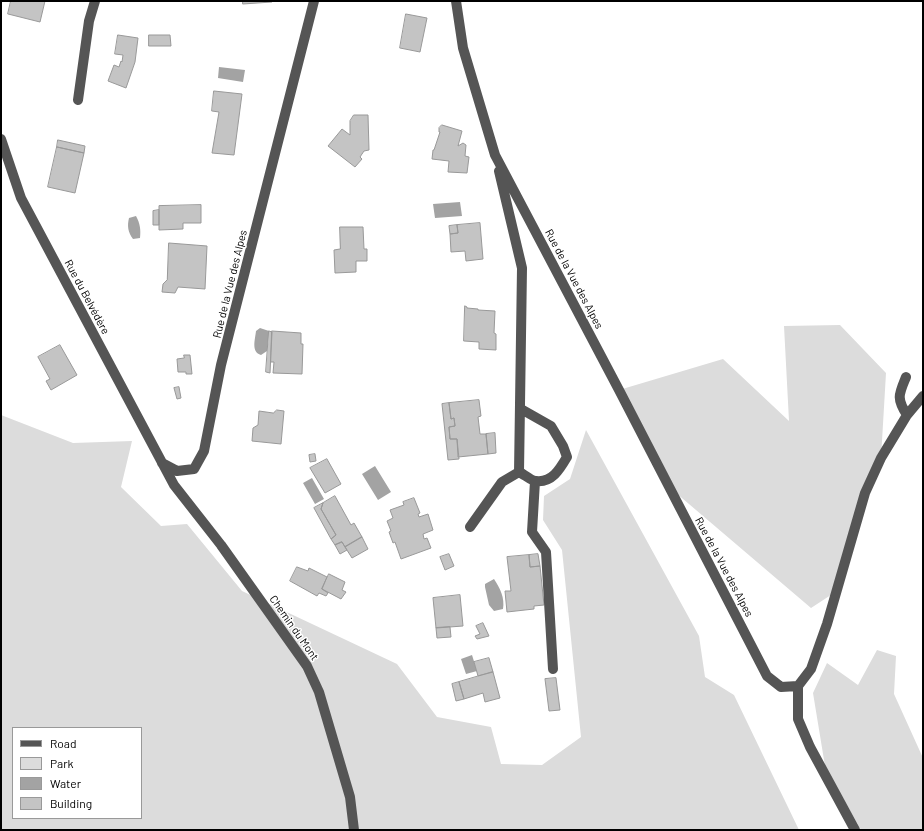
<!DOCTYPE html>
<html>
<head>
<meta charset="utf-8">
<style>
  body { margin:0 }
  #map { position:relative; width:924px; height:831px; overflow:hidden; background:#fff; font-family:Barlow,sans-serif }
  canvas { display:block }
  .frame { position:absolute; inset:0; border:2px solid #000; pointer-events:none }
  .legend { position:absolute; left:12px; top:727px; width:130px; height:92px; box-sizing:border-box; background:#fff; border:1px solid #999; margin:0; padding:5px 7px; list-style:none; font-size:12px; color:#000 }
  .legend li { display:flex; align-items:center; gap:8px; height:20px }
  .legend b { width:20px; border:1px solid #999 }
</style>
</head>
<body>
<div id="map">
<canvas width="924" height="831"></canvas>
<div class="frame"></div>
<ul class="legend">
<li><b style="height:5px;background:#555"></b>Road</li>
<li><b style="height:11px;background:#dcdcdc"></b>Park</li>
<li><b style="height:11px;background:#a3a3a3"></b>Water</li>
<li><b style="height:11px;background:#c4c4c4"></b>Building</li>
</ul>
</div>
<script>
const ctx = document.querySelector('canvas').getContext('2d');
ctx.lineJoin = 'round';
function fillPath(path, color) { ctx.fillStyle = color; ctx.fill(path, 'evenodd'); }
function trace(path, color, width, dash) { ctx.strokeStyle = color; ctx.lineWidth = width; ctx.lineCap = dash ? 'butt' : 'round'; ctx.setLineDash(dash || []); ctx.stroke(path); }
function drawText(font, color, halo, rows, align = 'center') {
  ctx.font = font + ' Barlow,sans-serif'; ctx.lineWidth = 3; ctx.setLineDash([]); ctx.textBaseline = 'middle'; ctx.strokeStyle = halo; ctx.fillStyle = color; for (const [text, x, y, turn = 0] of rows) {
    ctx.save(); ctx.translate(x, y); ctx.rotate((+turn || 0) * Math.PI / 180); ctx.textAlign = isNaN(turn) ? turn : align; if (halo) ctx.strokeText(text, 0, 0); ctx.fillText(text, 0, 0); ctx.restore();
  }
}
const green = new Path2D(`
  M840 325 886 373 881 458 837 591 811 608 669 487 619 390 723 359 789 421 784 326Z
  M1 415 73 443 132 441 121 487 161 526 187 524 242 591 397 664 437 717 491 727 501 764 542 765 581 737 562 550 543 520 544 496 570 479 586 430 699 636 705 677 734 695 799 830H1ZM13 728H141V818H13Z
  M877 650 896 656 894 694 923 758V830H861L825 766 813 693 827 663 858 685Z`);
const water = new Path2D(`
  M219 67 245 70 243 82 218 78Z
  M460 202 462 216 435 218 433 204Z
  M136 216C140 223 141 230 140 238L133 239C128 232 127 226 129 218Z
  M260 328 269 331 267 351 261 355C251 352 255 340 256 331Z
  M375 466 391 492 378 500 362 474Z
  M312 478 324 499 315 504 303 483Z
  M494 579C500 588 505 598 503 609L494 611 489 605 485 587V584Z
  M472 655 477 671 466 674 461 659Z`);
const building = new Path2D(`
  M11 1H45L40 22 8 14Z
  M243 1H272V2L243 4Z
  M406 14 427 18 420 52 400 48Z
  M118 35 138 38 135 62 126 88 108 81 114 65 119 67 121 61 122 62 123 55 115 54Z
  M149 35H170L171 46H149Z
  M214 91 242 94 234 155 212 153 219 112 212 111Z
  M354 115H368L369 150 364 151 360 157 362 159 355 167 328 146 342 129 350 135V121Z
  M442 125 462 131 458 146 463 143 466 145 465 156 469 157 467 173 448 172 449 161 432 159 433 150H434L440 132H439V128Z
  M58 140 85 146 84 153 57 147Z
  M57 147 84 153 75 193 48 187Z
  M201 205V223H183V229L159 230V206Z
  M159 210V225H153V211Z
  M480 223 483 259 466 261 465 251 451 252 450 234 458 233 457 225Z
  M457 225 458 233 450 234 449 226Z
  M340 227H363L364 249H367V261H356V272L335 273 334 250 340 249Z
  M169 243 207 246 205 289 178 287 175 293 162 292 163 284 167 280Z
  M465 306 467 307V308L478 309V310L495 311 494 333 496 334V350L479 349V342L464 341Z
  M269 331 272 332 270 373 266 372Z
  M272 331 301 333V344H303L302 374 273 373 274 362H271Z
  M60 345 77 375 51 390 46 381 50 379 38 357Z
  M184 355H190L192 374H186V372H178L177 359 184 358Z
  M179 387 181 398 177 399 174 388Z
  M479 400 481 416 478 417 480 434H486L488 454 458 457 457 439H450L449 427 455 426 454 418 451 419 449 403Z
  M449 403 451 419 454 418 455 426 449 427 450 439H457L459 459 448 460 442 404Z
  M277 410 284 411 281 444 252 441 253 428 258 425 259 411 273 413Z
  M495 433 496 453 488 454 486 434Z
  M315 454 316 461 310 462 309 455Z
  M327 459 341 484 325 493 310 468Z
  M335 496 351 525 354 523 362 537 345 547 342 542 335 545 331 539 336 535 321 509 323 503Z
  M414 498 420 513 418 514 419 517 428 514 433 530 423 534 424 539 427 538 431 548 401 559 395 542 393 543 389 532 391 531 387 521 393 518 390 510 404 505 403 502Z
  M323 503 321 509 336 535 331 539 314 508Z
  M362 537 368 549 352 558 345 547Z
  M342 542 347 550 340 554 335 545Z
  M449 554 454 566 445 570 440 557Z
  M538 554 540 566 530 567 529 555Z
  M529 555 530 567 540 566 544 605 534 606V609L507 612 505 591H511L507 557Z
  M297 567 308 571 309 568 327 577 322 589 328 593 326 596 319 593 317 596 290 581Z
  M329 574 345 582 342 590 346 592 341 599 322 589Z
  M460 595 463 626 436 628 433 598Z
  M483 623 489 636 477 639 475 636 480 634 476 626Z
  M450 627 451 637 437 638 436 628Z
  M489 658 493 672 478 676 474 662Z
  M493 672 500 698 485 702 483 693 464 699 459 682Z
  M556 678 560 710 549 711 545 679Z
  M459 682 464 699 456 701 452 684Z`);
const minor = new Path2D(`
  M456 1 463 48 495 155 619 390 767 676 781 687 798 686 811 669 827 624 865 493 881 458 907 415 923 396
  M78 100 89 21 95 1
  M1 139 21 198 174 485 221 545 307 666 319 692 350 797 354 830
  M499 171 522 268 519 472C524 474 531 481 536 481 552 483 560 469 567 457L563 446 551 426 521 409
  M906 377C899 394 896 398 907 415
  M162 463 177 471 194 469 204 451 221 365 314 1
  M535 481 532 532 546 552 553 669
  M470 527 502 482 519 472
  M798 686V719L810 747 855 830`);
const streetNames = [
  ["Rue de la Vue des Alpes",574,279,62],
  ["Rue de la Vue des Alpes",230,284,-76],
  ["Rue du Belvédère",87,297,62],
  ["Rue de la Vue des Alpes",724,567,62],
  ["Chemin du Mont",294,628,55]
];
fillPath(green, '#dcdcdc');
fillPath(water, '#a3a3a3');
fillPath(building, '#c4c4c4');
trace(building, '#999', 1);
trace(minor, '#555', 10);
drawText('11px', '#000', '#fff', streetNames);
</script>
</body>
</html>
